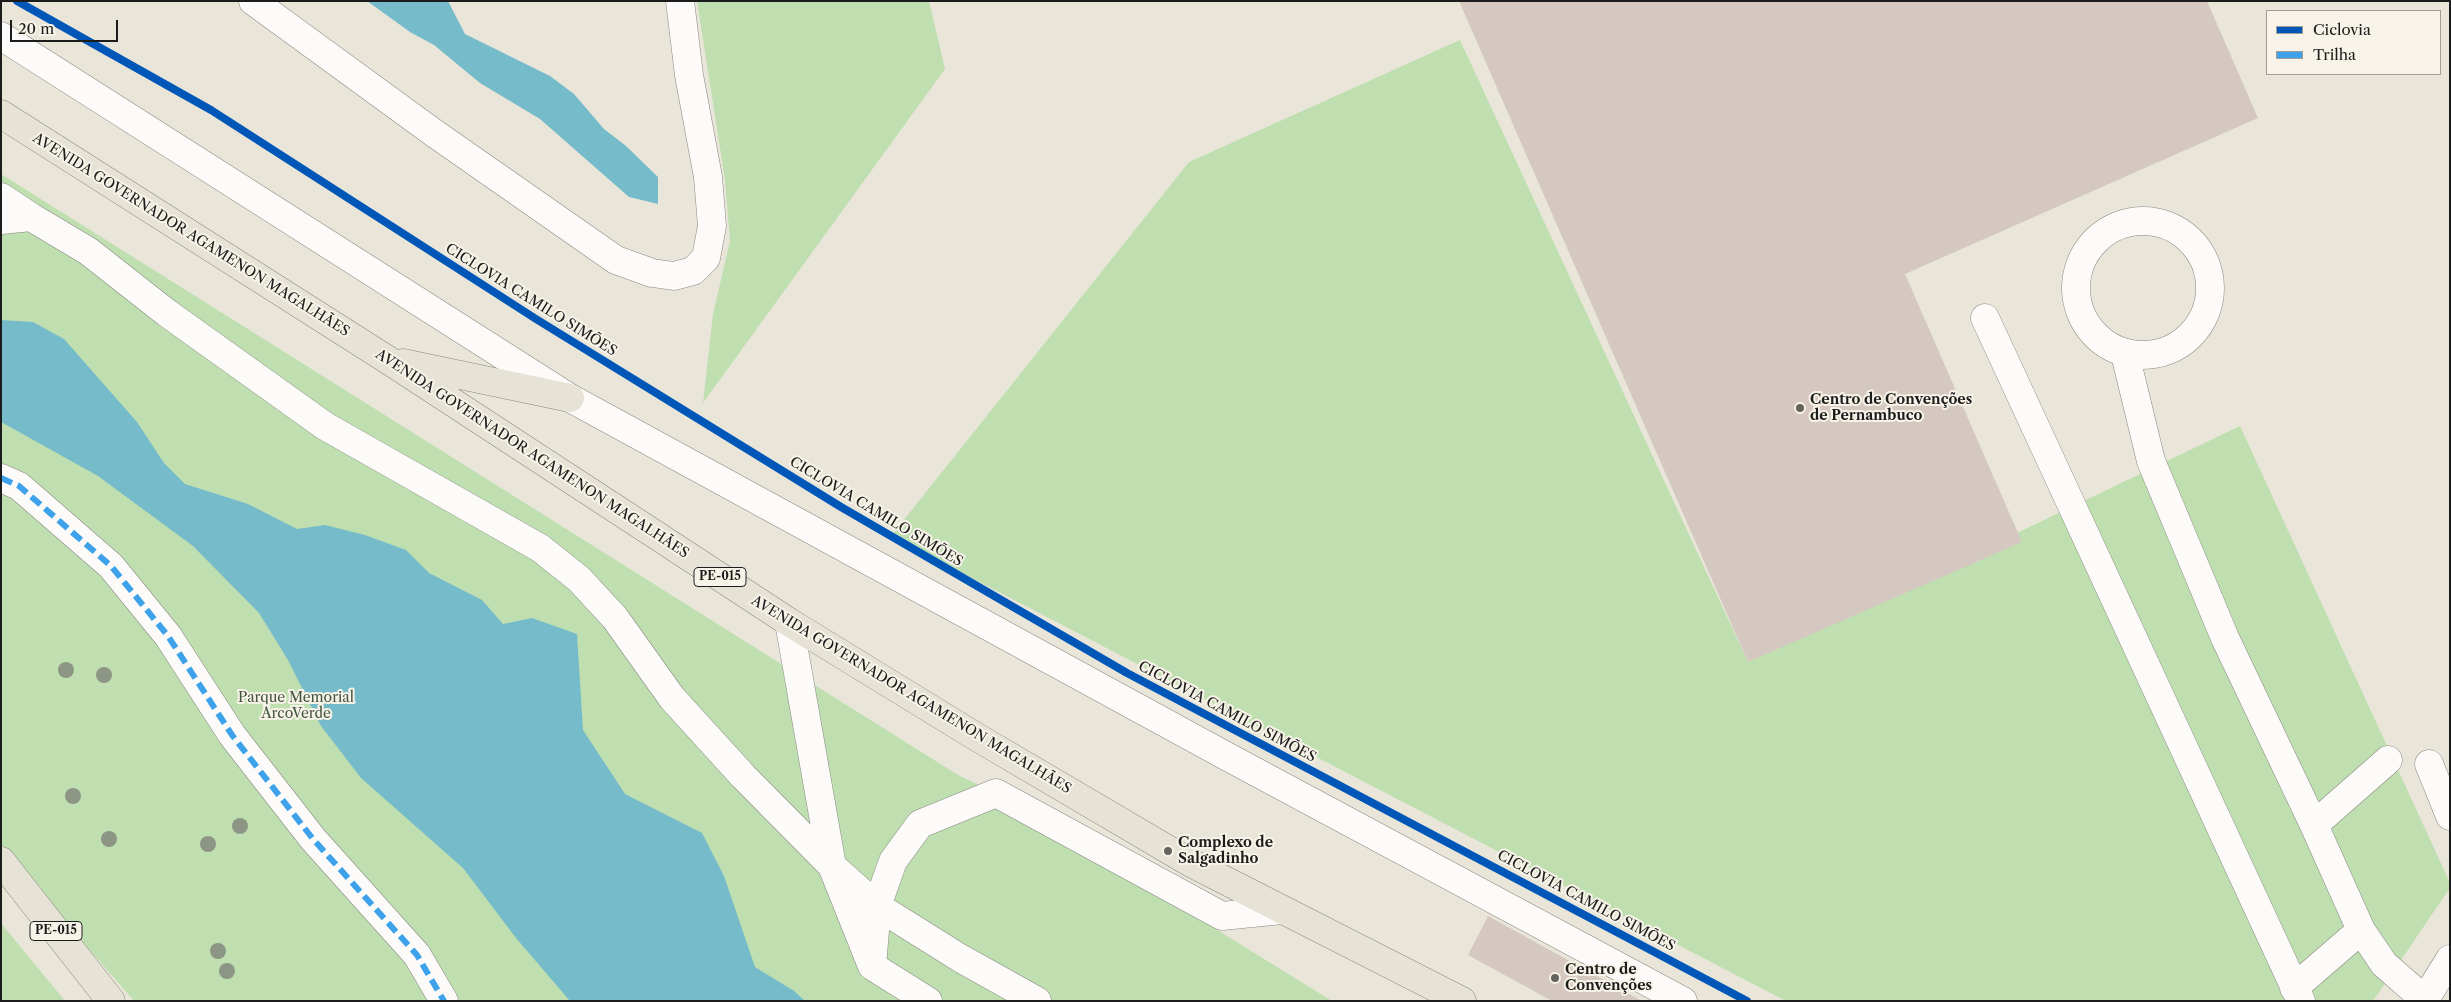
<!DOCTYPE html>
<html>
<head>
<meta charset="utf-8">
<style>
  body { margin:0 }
  #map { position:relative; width:2451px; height:1002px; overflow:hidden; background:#e9e6d9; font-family:"Libre Caslon Text",serif }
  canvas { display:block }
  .frame { position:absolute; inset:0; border:2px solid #1c1c1c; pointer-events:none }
  .legend { position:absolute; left:2266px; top:10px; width:175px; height:65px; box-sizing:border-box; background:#f7f3e8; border:1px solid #9f9d96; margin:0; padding:6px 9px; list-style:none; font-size:15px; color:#1c1c1c }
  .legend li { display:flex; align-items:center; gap:10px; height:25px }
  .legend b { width:25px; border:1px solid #9f9d96 }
  .scale { position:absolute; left:10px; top:20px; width:108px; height:22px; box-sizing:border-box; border:2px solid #1c1c1c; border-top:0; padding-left:6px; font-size:15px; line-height:18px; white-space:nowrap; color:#1c1c1c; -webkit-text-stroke:4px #f7f3e8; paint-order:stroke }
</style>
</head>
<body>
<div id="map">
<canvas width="2451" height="1002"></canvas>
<div class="frame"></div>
<ul class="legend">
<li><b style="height:6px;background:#0057b8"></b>Ciclovia</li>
<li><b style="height:6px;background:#3da2ea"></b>Trilha</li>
</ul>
<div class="scale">20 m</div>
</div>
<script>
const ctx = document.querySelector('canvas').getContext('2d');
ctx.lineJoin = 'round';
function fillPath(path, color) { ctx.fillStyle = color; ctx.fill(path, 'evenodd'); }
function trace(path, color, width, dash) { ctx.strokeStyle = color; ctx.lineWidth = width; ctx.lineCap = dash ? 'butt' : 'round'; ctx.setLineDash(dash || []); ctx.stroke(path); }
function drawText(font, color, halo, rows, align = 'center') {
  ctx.font = font + ' "Libre Caslon Text",serif'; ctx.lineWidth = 4; ctx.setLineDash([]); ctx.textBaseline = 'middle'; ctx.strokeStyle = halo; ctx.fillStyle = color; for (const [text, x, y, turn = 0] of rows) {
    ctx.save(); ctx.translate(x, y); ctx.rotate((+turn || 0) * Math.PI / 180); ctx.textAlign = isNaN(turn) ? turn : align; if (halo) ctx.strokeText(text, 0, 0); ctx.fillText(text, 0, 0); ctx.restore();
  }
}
const green = new Path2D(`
  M697 1H929L945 69 703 403 713 314 730 241 725 180Z
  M1460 40 1748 662 2240 426 2450 883V888L2373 1001H1786L891 536 1189 162Z
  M1 174 958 775 996 793 1332 1001H134L18 867 1 844Z
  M1 923 65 1001H1Z`);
const water = new Path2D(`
  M367 1H448L465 34 550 76 574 94 604 129 626 146 658 177V204L629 197 540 119 480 83 434 45 410 32Z
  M1 320 33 322 64 339 137 422 164 463 185 484 248 504 297 529 325 525 365 535 406 550 429 573 482 600 503 624 532 618 577 634 583 730 625 794 702 833 724 876 755 967 794 991 805 1001H570L516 938 463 868 361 778 321 726 288 660 259 613 193 546 98 476 1 422Z`);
const building = new Path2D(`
  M1459 1H2207L2258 118 1905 274 2022 542 1748 662Z
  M1488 916 1642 1001H1552L1468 955Z`);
const minor = new Path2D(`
  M253 1 434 133 616 260 652 273 674 276 693 271 706 258 712 226 708 177 689 75 680 1
  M1 36 570 398 1228 757 1683 1001
  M1 197 31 217
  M1 220 31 217 88 251 167 313 325 426 540 548 579 579 615 618 672 698 743 776 832 866 877 906 960 958 1037 1001
  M2076 288a67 67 0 1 1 134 0a67 67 0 1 1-134 0Z
  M1985 318 2301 1001
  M2125 354 2151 461 2225 638 2314 825 2361 930 2384 964 2425 1000
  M1 478 19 486 111 566 168 636 232 735 313 839 417 955 444 1001
  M789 622 832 866 872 966 928 1001
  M2429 764 2450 816
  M2314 825 2388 760
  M872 966 877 906 893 861 920 824 996 793 1222 916 1282 910
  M2294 988 2361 930
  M2424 1001 2450 959`);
const highway = new Path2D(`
  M1 114 388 360 789 622 975 736 1191 863 1462 1001
  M403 363 570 398
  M1 861 111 1001`);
const quiet = new Path2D(`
  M1 478 19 486 111 566 168 636 232 735 313 839 417 955 444 1001`);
const cycleway = new Path2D(`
  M17 1 211 110 536 319 841 507 1127 673 1747 1001`);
const trees = [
  [66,670],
  [104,675],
  [73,796],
  [240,826],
  [109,839],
  [208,844],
  [218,951],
  [227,971]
];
const markers = [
  [1800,408,5,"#64635e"],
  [1168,851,5,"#64635e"],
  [1555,978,5,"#64635e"]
];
const shields = [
  [720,577,52],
  [56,931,52]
];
const shieldNames = [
  ["PE-015",720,577],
  ["PE-015",56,931]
];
const streetNames = [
  ["AVENIDA GOVERNADOR AGAMENON MAGALHÃES",191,235,32],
  ["CICLOVIA CAMILO SIMÕES",531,300,32],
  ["AVENIDA GOVERNADOR AGAMENON MAGALHÃES",532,454,33],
  ["CICLOVIA CAMILO SIMÕES",876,512,31],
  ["AVENIDA GOVERNADOR AGAMENON MAGALHÃES",911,695,31],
  ["CICLOVIA CAMILO SIMÕES",1227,712,28],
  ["CICLOVIA CAMILO SIMÕES",1586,901,28]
];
const poiNames = [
  ["Centro de Convenções",1810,400],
  ["de Pernambuco",1810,416],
  ["Complexo de",1178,843],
  ["Salgadinho",1178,859],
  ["Centro de",1565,970],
  ["Convenções",1565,986]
];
const parkNames = [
  ["Parque Memorial",296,698],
  ["ArcoVerde",296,714]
];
fillPath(green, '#bfdfb0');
fillPath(water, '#76bbca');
fillPath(building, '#d4c8c0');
trace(minor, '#898781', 29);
trace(highway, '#898781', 29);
trace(minor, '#fcfbf9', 28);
trace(highway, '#e6e2d5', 28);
trace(quiet, '#3da2ea', 6, [12, 6]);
trace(cycleway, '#0057b8', 8);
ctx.fillStyle = '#8d9684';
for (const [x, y] of trees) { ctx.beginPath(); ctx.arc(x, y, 8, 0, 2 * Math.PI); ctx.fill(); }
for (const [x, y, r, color] of markers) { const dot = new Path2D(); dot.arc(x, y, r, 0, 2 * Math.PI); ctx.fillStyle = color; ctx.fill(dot); trace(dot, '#f7f3e8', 2); }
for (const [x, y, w] of shields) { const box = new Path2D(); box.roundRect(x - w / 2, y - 9.5, w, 19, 4); ctx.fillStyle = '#f7f3e8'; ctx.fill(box); trace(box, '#1c1c1c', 1); }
drawText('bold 12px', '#1c1c1c', null, shieldNames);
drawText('14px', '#1c1c1c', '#f7f3e8', streetNames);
drawText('bold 14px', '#1c1c1c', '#f7f3e8', poiNames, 'left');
drawText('14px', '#42553e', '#f7f3e8', parkNames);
</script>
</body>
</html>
